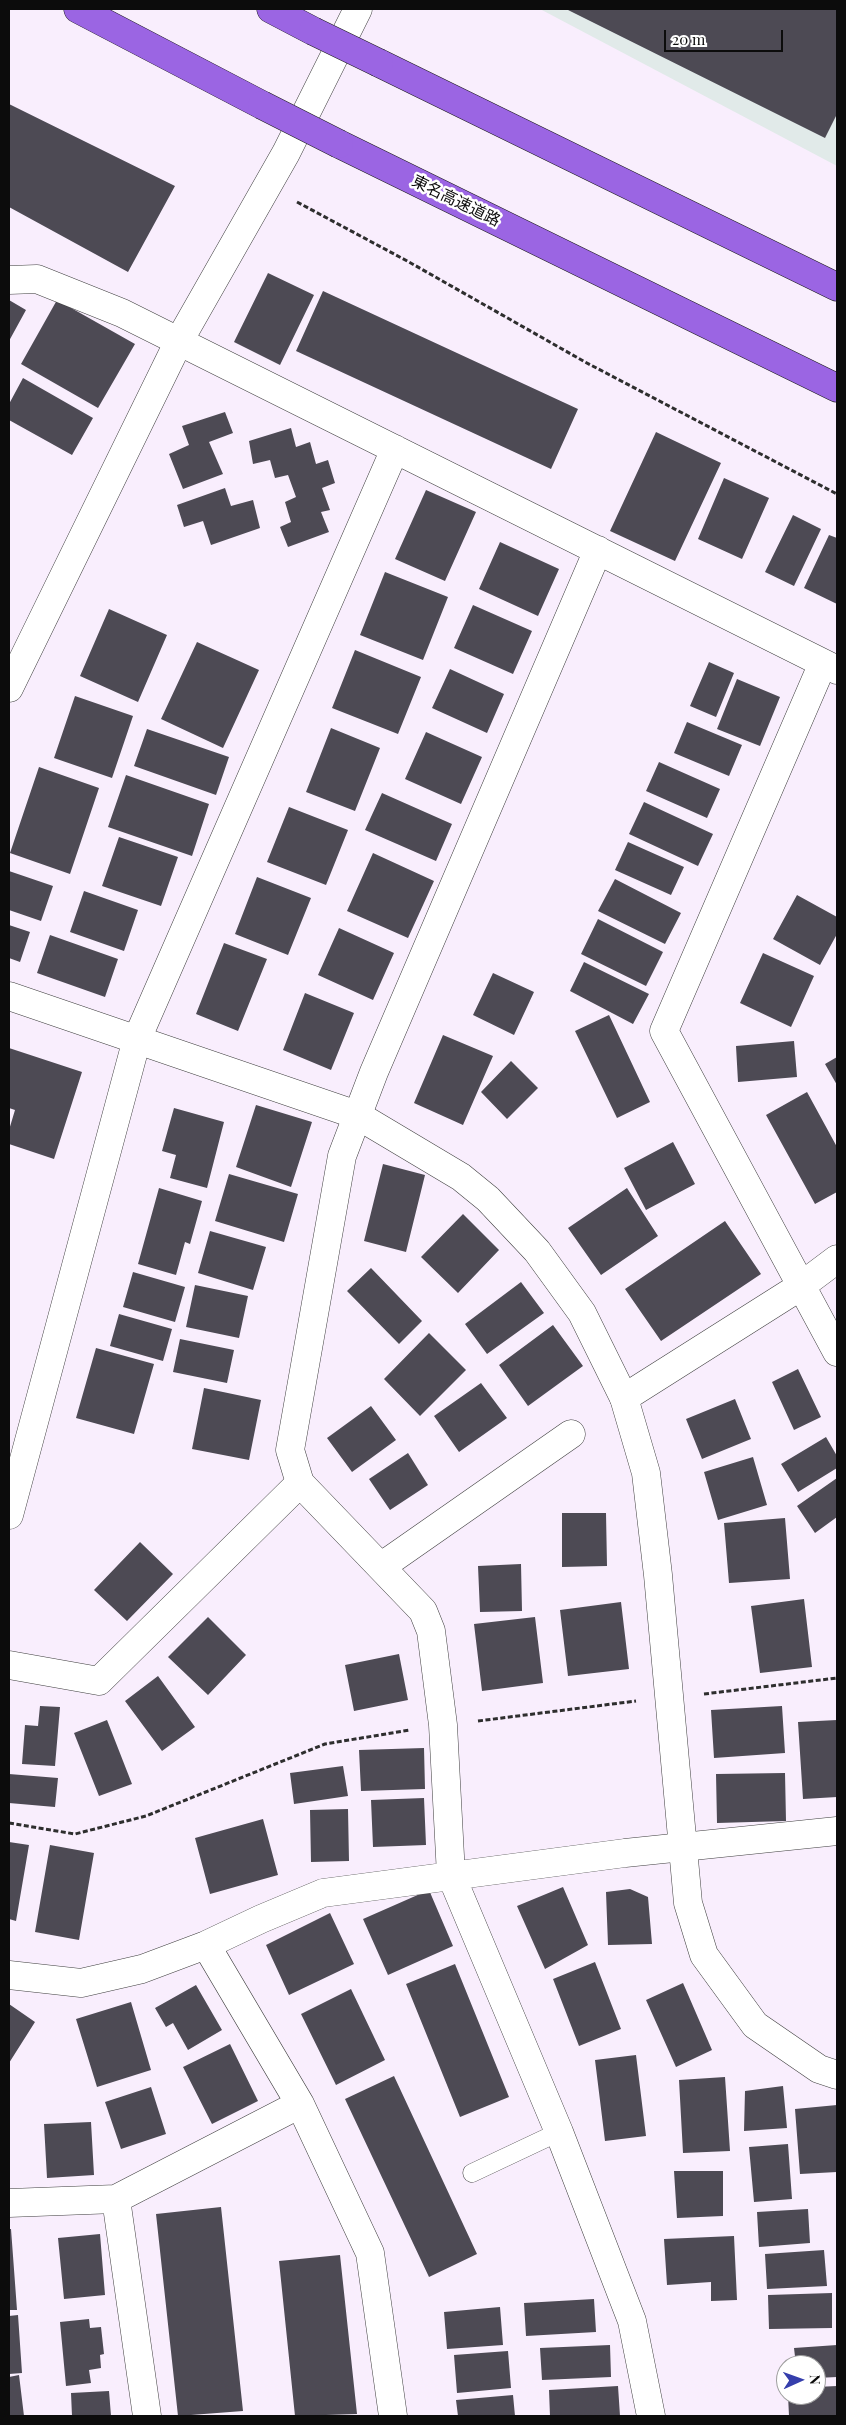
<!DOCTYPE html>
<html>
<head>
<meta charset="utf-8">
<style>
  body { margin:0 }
  #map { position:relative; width:846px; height:2425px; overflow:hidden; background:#f9eefd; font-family:"Playfair Display",serif }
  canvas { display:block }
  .frame { position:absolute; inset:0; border:10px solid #0c0c0c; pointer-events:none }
  .north { position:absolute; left:776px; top:2355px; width:50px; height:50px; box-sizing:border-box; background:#fff; border:1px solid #9e9e9e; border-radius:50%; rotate:88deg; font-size:14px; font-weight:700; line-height:20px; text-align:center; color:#0c0c0c }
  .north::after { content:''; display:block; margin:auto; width:18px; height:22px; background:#353eac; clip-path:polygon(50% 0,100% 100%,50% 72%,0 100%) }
  .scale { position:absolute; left:664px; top:30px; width:119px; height:22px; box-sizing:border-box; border:2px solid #0c0c0c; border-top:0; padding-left:6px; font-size:15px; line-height:18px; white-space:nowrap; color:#0c0c0c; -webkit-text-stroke:4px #fff; paint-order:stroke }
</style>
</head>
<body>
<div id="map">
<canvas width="846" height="2425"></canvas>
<div class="frame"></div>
<div class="north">N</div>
<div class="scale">20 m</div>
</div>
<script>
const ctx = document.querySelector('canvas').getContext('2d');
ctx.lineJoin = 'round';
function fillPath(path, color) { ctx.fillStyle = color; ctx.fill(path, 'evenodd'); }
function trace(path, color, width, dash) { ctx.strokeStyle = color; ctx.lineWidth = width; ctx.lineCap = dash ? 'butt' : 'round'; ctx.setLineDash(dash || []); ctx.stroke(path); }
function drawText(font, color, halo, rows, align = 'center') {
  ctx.font = font + ' "Playfair Display","Noto Sans JP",serif'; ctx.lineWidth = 5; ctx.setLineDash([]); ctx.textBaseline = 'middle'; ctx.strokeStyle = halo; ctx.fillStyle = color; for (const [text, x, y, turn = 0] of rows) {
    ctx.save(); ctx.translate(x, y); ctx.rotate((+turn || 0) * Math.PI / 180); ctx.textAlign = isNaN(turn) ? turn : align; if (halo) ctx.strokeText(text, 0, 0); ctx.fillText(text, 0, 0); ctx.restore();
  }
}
const industrial = new Path2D(`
  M540 9H837V166Z`);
const building = new Path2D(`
  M566 9H837V114L825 138Z
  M9 104 175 186 128 272 9 207Z
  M268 273 314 295 280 365 234 342Z
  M323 291 578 409 551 469 296 351Z
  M9 300 26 310 9 341Z
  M57 300 135 344 98 408 21 364Z
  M23 378 93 418 72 455 9 420V404Z
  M225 412 233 433 209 442 223 474 183 489 169 454 189 445 182 426Z
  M291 428 296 447 310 442 316 464 328 460 335 483 322 488 330 510 321 512 329 532 288 547 280 527 291 522 285 502 296 497 288 475 275 478 270 460 253 464 249 441Z
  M656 432 721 463 675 561 610 531Z
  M724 478 769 498 742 559 698 539Z
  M225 488 231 506 253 500 260 528 211 545 203 521 184 527 177 505Z
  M426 490 476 512 445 581 395 559Z
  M793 515 821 529 794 586 765 572Z
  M829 535 837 538V604L804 588Z
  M500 542 559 569 538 616 479 589Z
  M385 572 448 597 423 660 360 635Z
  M473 605 532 631 513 674 454 648Z
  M109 609 167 635 138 702 80 676Z
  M197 642 259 670 223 748 161 719Z
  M355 650 421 677 398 734 332 708Z
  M709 662 734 673 716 717 690 706Z
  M450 669 504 694 487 733 432 708Z
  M737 679 780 697 760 746 717 729Z
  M75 696 133 716 112 778 54 758Z
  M687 722 742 745 729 776 674 753Z
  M331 728 380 748 355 811 306 792Z
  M147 729 229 757 216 795 134 766Z
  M426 732 482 757 461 804 405 779Z
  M659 762 720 789 707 818 646 791Z
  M39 767 99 788 70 874 10 853Z
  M126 775 209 804 192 856 108 827Z
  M382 793 452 824 436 861 365 830Z
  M644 802 713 834 698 866 629 834Z
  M289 807 348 830 326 885 267 862Z
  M119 837 178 857 161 906 102 886Z
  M628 842 684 867 671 895 615 870Z
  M373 853 434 881 408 938 347 911Z
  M9 871 53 886 41 921 9 910Z
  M257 877 311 898 288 955 235 934Z
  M615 879 681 913 665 944 598 911Z
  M84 891 138 910 124 951 70 932Z
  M797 895 837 917V934L820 965 773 939Z
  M598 919 663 952 646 986 581 954Z
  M9 925 30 932 20 962 9 958Z
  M339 928 394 953 373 1000 318 975Z
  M50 935 118 959 105 997 37 973Z
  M224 943 267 959 238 1031 196 1014Z
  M763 953 814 976 791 1027 740 1003Z
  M584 962 649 994 633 1024 570 991Z
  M493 973 534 992 514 1035 473 1015Z
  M305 993 354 1013 331 1070 283 1050Z
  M609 1015 650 1102 617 1118 575 1031Z
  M443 1035 493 1056 463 1125 414 1103Z
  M794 1041 797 1077 738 1082 736 1046Z
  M9 1048 82 1072 54 1159 9 1144V1130L15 1110 9 1108Z
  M837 1057V1085L825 1064Z
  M511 1061 538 1088 507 1119 481 1092Z
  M807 1092 837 1147V1192L815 1204 766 1115Z
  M256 1105 312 1122 291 1187 236 1167Z
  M174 1108 224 1122 207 1188 170 1178 176 1155 162 1151Z
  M673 1142 695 1184 646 1210 624 1168Z
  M383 1164 425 1175 406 1252 364 1241Z
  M229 1174 298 1194 284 1242 215 1221Z
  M159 1188 202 1201 190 1244 185 1242 176 1275 138 1264Z
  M627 1188 658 1236 601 1275 568 1228Z
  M463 1214 499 1250 458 1293 421 1257Z
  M725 1221 761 1274 661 1341 625 1289Z
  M210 1231 266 1247 253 1290 198 1273Z
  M371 1268 422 1321 399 1344 347 1291Z
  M133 1272 185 1287 175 1322 123 1307Z
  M521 1282 544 1313 487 1354 465 1324Z
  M195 1285 248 1296 239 1338 186 1327Z
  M119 1314 172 1329 163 1361 110 1346Z
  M553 1325 583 1366 528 1406 499 1365Z
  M429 1333 466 1370 420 1416 384 1379Z
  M180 1339 234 1350 227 1383 173 1372Z
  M96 1348 154 1364 134 1434 76 1418Z
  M798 1369 821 1417 794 1430 772 1382Z
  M481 1383 507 1418 459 1452 434 1416Z
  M204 1388 261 1400 249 1460 192 1449Z
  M735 1399 751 1439 702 1459 686 1419Z
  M371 1406 396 1440 352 1472 327 1438Z
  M826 1437 837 1456V1468L798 1492 781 1464Z
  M408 1453 428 1485 390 1510 369 1479Z
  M753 1457 767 1505 718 1520 704 1472Z
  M837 1478V1517L815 1533 797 1506Z
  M562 1513H606L607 1566 562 1567Z
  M785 1518 790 1579 729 1583 724 1523Z
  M140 1542 173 1574 127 1621 94 1590Z
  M521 1564 522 1611 480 1612 478 1566Z
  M804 1599 812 1667 760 1673 751 1606Z
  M621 1602 629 1669 568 1676 560 1610Z
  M208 1617 246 1655 208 1695 168 1657Z
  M535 1617 543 1683 482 1691 474 1624Z
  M399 1654 408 1700 354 1711 345 1665Z
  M158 1676 195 1727 162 1751 125 1701Z
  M40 1706 60 1707 55 1766 22 1764 25 1725 38 1726Z
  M782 1706 785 1753 714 1758 711 1710Z
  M107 1720 132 1784 99 1796 74 1733Z
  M837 1720V1797L803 1799 798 1722Z
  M424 1748 425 1789 361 1791 359 1750Z
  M343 1766 348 1796 294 1804 290 1773Z
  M785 1773 786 1821 717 1823 716 1774Z
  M9 1774 58 1778 55 1807 9 1803Z
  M424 1798 426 1845 373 1847 371 1800Z
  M348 1809 349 1861 311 1862 310 1810Z
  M263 1819 278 1875 210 1894 195 1838Z
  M9 1842 29 1845 16 1921 9 1919Z
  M50 1845 94 1853 79 1940 35 1932Z
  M563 1887 588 1945 545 1969 517 1906Z
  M630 1889 648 1897 652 1944 608 1945 606 1892Z
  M429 1890 453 1946 388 1975 363 1919Z
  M330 1913 354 1964 289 1995 266 1945Z
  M595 1962 621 2029 579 2046 553 1979Z
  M455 1964 509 2097 460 2117 406 1984Z
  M683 1983 712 2050 676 2067 646 2000Z
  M196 1985 222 2030 188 2050 173 2023 166 2027 155 2008Z
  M351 1989 385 2060 336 2085 301 2014Z
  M131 2002 151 2070 97 2087 76 2019Z
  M9 2004 35 2022 9 2063Z
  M230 2044 258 2101 212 2124 183 2067Z
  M636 2055 646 2136 605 2141 595 2060Z
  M394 2076 477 2254 429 2277 345 2099Z
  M725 2077 730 2151 683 2153 679 2080Z
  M783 2086 787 2128 744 2131 745 2091Z
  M151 2087 166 2134 121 2149 105 2102Z
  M837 2105V2172L800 2174 795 2109Z
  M91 2122 94 2175 47 2178 44 2124Z
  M788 2144 792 2199 754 2202 749 2147Z
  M674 2171H723V2216L677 2218Z
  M221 2207 243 2411 178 2416 156 2214Z
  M808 2209 810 2243 759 2247 757 2212Z
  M9 2229H11L17 2310H9Z
  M100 2234 105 2295 64 2299 58 2238Z
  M734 2236 737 2300 711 2301V2282L667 2285 664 2239Z
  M824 2250 827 2286 767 2289 765 2254Z
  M340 2255 357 2414 295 2416 279 2261Z
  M832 2293V2328L769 2329 768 2295Z
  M594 2299 596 2332 526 2336 524 2303Z
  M500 2307 503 2345 447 2349 444 2312Z
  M18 2315 22 2373 9 2374V2316Z
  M89 2319 90 2328 101 2327 104 2354 100 2355 101 2368 89 2370 91 2383 66 2386 60 2322Z
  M610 2345 611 2377 542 2380 540 2348Z
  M837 2345V2377L816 2378V2365H796L794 2348Z
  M508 2351 511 2388 457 2393 454 2355Z
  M19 2375 24 2416H9V2377Z
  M618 2386 620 2416H550L549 2390Z
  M837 2386V2416H789L788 2395H816V2387Z
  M109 2391 111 2416H72L71 2393Z
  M513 2395 515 2416H458L456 2400Z`);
const path = new Path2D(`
  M297 202 409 262 585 362 837 494
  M704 1694 837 1678
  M478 1721 636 1701
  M9 1823 75 1834 146 1816 325 1744 410 1730`);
const service = new Path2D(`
  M472 2173 559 2132`);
const minor = new Path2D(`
  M9 280 37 279 122 313 837 670
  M598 550 374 1072 342 1156 290 1450 300 1483 423 1611 431 1631 443 1725 451 1875 559 2132 632 2321 651 2416
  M823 663 664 1031 837 1352
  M624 1398 801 1286 837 1259
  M9 1515 137 1039 395 449
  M382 1566 571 1434
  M9 1665 99 1681 300 1483
  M206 1945 300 2104 370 2253 393 2416
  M9 1975 81 1983 142 1969 206 1945 261 1919 323 1893 625 1853 837 1831
  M116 2199 147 2416
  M9 2203 116 2199 300 2104`);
const tertiary = new Path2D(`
  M9 688 179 341 286 153 358 9
  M9 996 357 1115 461 1177 488 1199 537 1251 582 1313 624 1398 646 1473 658 1575 688 1903 704 1955 755 2025 819 2069 837 2075`);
const motorway = new Path2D(`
  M78 9 262 105
  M271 9 313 31
  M379 63 837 287
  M339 144 837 388`);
const motorwayBridge = new Path2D(`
  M313 31 379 63
  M262 105 339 144`);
const streetNames = [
  ["東名高速道路",456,201,26]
];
fillPath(industrial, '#e1eae9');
fillPath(building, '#4d4a54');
trace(service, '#3f3f3f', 19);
trace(minor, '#3f3f3f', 29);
trace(tertiary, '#3f3f3f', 29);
trace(motorway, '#1d1d1d', 29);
trace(path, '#2e2e2e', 3, [5, 2.5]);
trace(service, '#fff', 18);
trace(minor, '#fff', 28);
trace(tertiary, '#fff', 28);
trace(motorway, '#9b65e3', 28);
trace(motorwayBridge, '#1d1d1d', 29, []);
trace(motorwayBridge, '#9b65e3', 28);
drawText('16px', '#0c0c0c', '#fff', streetNames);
</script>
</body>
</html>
